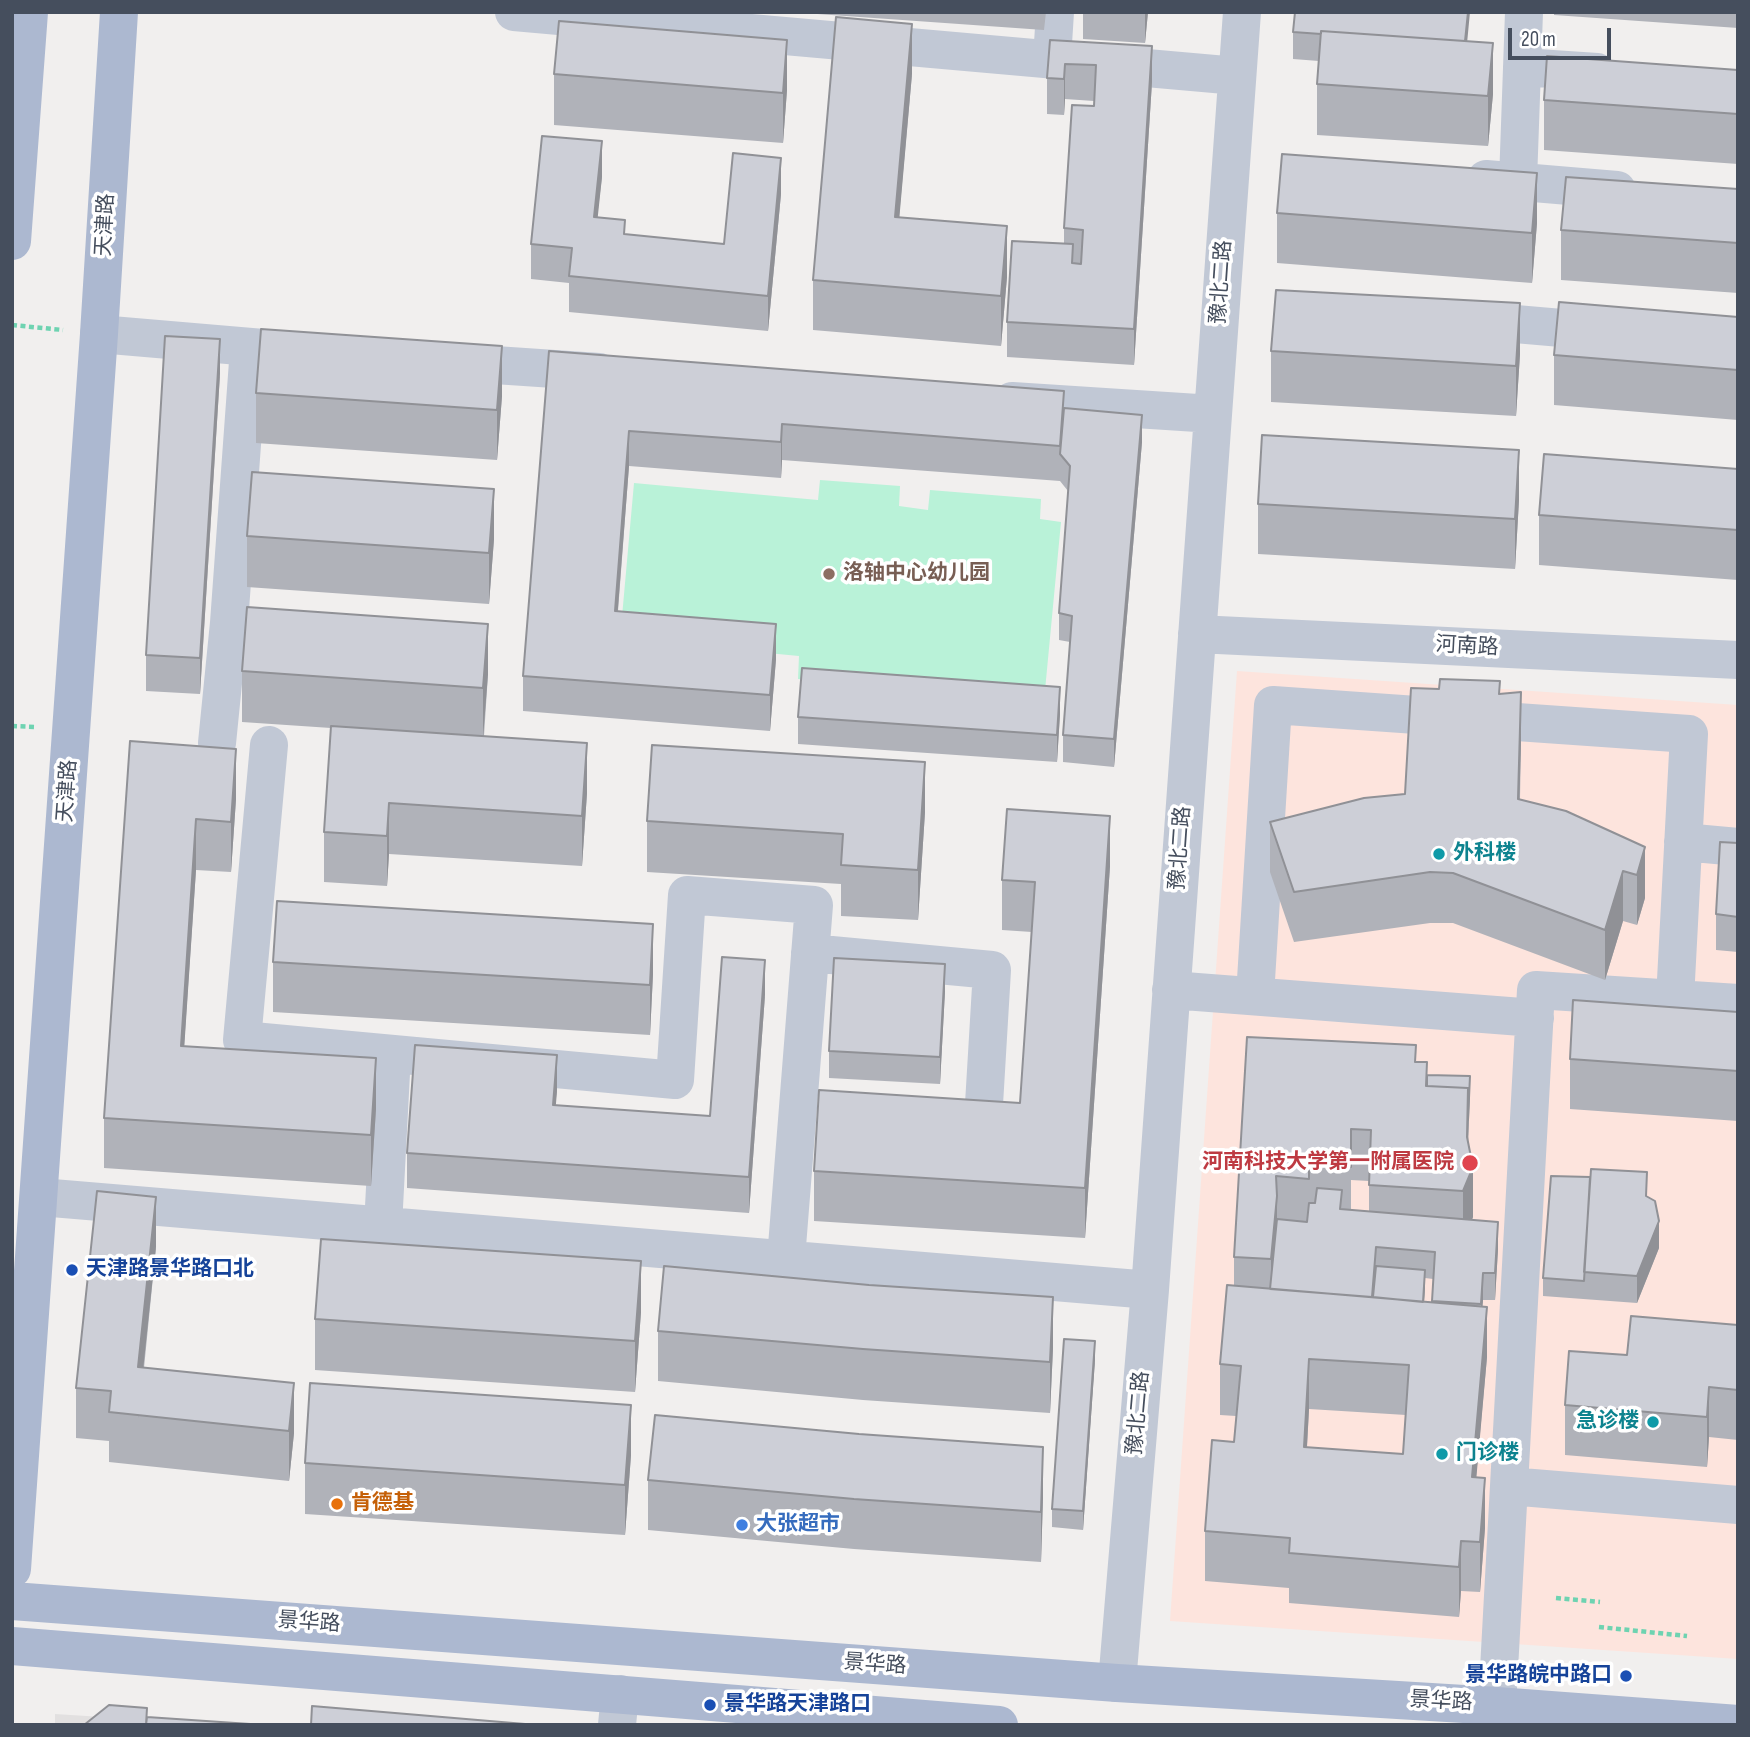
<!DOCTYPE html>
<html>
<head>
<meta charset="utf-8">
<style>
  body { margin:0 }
  #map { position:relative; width:1750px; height:1737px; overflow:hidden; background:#f1efee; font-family:"Sofia Sans Condensed",sans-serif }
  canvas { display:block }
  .frame { position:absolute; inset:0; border:14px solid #454e5d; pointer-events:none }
  .scale { position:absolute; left:1508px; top:28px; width:103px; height:32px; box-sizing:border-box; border:4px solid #454e5d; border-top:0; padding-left:9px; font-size:21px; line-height:24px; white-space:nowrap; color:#454e5d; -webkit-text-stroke:5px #fff; paint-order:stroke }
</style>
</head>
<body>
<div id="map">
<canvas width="1750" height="1737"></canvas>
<div class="frame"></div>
<div class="scale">20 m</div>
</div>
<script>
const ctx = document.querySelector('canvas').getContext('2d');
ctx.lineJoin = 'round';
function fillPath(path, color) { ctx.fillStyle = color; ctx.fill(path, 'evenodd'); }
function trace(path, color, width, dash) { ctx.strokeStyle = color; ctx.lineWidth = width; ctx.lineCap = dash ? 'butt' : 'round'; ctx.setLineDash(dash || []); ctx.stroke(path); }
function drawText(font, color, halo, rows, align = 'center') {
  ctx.font = font + ' "Sofia Sans Condensed","Noto Sans SC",sans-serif'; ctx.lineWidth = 7; ctx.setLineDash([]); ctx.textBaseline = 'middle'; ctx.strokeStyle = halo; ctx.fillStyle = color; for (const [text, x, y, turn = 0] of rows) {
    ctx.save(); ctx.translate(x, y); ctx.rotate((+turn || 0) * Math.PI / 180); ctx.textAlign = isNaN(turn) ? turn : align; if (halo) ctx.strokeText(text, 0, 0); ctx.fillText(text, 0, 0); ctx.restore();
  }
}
const education = new Path2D(`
  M55 1714 228 1725H55Z`);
const medical = new Path2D(`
  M1237 671 1738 705V1659L1170 1621Z`);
const green = new Path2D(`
  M820 480 900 486 899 506 928 510 930 490 1041 499 1040 519 1061 522 1044 701 798 679 799 656 620 639 634 483 818 500Z`);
const path = new Path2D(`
  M12 325 63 330
  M12 726 36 727
  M1556 1598 1600 1602
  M1599 1627 1687 1636`);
const minor = new Path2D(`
  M514 12 1237 76
  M1052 59 1055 12
  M1522 67 1597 72
  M1486 179 1617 190
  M1518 181 1524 12
  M1469 320 1608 332
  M99 334 310 352
  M450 362 599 372
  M1012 401 1213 414
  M1197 634 1738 660
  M217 743 229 623 249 348
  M269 745 242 1040 675 1080 687 895 814 905 786 1259
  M1683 842 1738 847
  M810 953 992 970 983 1121 951 1119
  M1171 990 1535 1018
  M1255 996 1273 705 1689 734 1675 999
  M40 1197 1150 1290
  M383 1226 392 1054
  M1509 1486 1738 1505
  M1117 1683 1150 1290 1242 12
  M1497 1706 1536 990 1738 1003
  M617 1725 620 1694`);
const major = new Path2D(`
  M12 241 29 12
  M12 1569 99 334 119 12
  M12 1601 1117 1683 1497 1706 1738 1724
  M12 1646 999 1725`);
const wall = new Path2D(`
  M789 12H1046L1044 30Z
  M1083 12H1148L1145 43 1083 39Z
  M1554 12H1738V28L1554 15Z
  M1293 32 1468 42 1493 94 1488 146 1317 135V84L1319 61 1293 59Z
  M1050 40 1152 82 1134 365 1007 357V322L1064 244V228L1094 106V101L1065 99 1064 115 1047 114V78Z
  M1738 70V164L1544 150V100Z
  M554 74 787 90 783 143 554 125Z
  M912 74 899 217 1007 277 1001 346 813 330V280Z
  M602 177 597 217 625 234 724 244 781 194 768 331 569 312V283L531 279V244Z
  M1738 189V293L1561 280V230Z
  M1277 213 1537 223 1532 283 1277 263Z
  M1738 317V420L1554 405V355Z
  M549 351 1064 408 1142 442 1114 767 1063 762V735L1070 642 1059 640V613L1068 491 1060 481 782 460 781 478 629 466 618 611 776 659 770 731 523 711V676Z
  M1271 351 1520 354 1516 416 1271 402Z
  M220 374 200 694 146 691V655Z
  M256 393 502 396 497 460 256 443Z
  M1738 469V580L1539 565V515Z
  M1519 500 1515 569 1258 554V504Z
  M247 536 494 539 489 604 247 587Z
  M242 671 488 674 484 736 587 793 582 866 389 854 387 886 324 882V832L331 728 242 722Z
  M1500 693 1521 742 1520 799 1645 847V898L1637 925 1623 921 1605 980 1453 923H1430L1294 942 1270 872V822L1405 794Z
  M1060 714 1057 762 798 744V717Z
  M130 741 236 799 231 872 196 870 184 1046 376 1109 371 1186 104 1168V1118Z
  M925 812 918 920 841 916V884L647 872V821Z
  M1738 843V952L1716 950V914Z
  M1110 866 1085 1238 814 1221V1171L1020 1103 1032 932 1002 930V880Z
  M273 962 653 974 650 1035 273 1012Z
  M945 991 940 1084 829 1078V1051Z
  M765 995 749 1213 407 1188V1153L557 1091 555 1105 710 1116Z
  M1738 1012V1121L1570 1109V1059Z
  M1247 1037 1416 1062 1427 1075 1470 1095 1468 1142 1473 1217 1472 1220 1498 1249 1495 1300H1483L1482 1306 1487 1357 1476 1477 1485 1528 1480 1592 1461 1591 1459 1617 1289 1603V1588L1205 1581V1531L1234 1442 1236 1416 1220 1415V1364L1234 1286V1257ZM1351 1180 1369 1181V1211L1351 1210ZM1425 1278 1433 1279 1432 1302H1424ZM1309 1409 1406 1415 1403 1454 1307 1448Z
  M1647 1197 1659 1248 1637 1303 1543 1296V1278Z
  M156 1247 144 1368 294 1433 289 1481 109 1462V1441L76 1438V1388Z
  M641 1312 635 1392 315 1370V1319Z
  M1738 1325V1440L1709 1437 1707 1467 1565 1455V1405L1627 1355Z
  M658 1331 1053 1348 1050 1413 863 1400 658 1381Z
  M1095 1360 1083 1530 1052 1527V1509Z
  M631 1455 625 1535 305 1514V1463Z
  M648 1480 1043 1497 1041 1562 854 1549 648 1530Z`);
const shadedWall = new Path2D(`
  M1145 12H1148L1145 43Z
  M1468 12H1470L1464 75V48Z
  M912 24V74L895 267V217Z
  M787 40V90L783 143V93Z
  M1493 43V94L1488 146V96Z
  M1152 46V82L1134 365V329Z
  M1065 64V99L1064 115V79Z
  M602 141V177L594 252V217Z
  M781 158V194L768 331V296Z
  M1537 173V223L1532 283V233Z
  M1007 226V277L1001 346V296Z
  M1520 303V354L1516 416V366Z
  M220 339V374L200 694V658Z
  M502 346V396L497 460V410Z
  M1142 415V442L1114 767V739Z
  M782 424V460L781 478V442Z
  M629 431V466L615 646V611Z
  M1519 450V500L1515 569V519Z
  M494 489V539L489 604V553Z
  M488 624V674L483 738V688Z
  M776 624V659L770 731V695Z
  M1060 687V714L1057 762V735Z
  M1521 692V742L1518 849V799Z
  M587 743V793L582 866V816Z
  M236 749V799L231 872V822Z
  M925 762V812L918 920V870Z
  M389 803V854L387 886V836Z
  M1110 816V866L1085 1238V1188Z
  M196 819V870L181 1096V1046Z
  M1645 847V898L1637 925V875Z
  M1623 871V921L1605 980V930Z
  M653 924V974L650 1035V985Z
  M765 960V995L749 1213V1177Z
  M945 964V991L940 1084V1057Z
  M557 1055V1091L553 1140V1105Z
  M376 1058V1109L371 1186V1135Z
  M1470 1076 1467 1180 1473 1167V1217L1463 1241V1191L1467 1137Z
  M1277 1196V1247L1271 1293V1259Z
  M156 1197V1247L138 1418V1367Z
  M1659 1221V1248L1637 1303V1276Z
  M1498 1222V1249L1495 1300V1273Z
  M641 1261V1312L635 1392V1341Z
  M1425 1270V1288L1422 1331V1313Z
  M1483 1273V1300L1481 1331V1304Z
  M1053 1297V1348L1050 1413V1362Z
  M1487 1307V1357L1472 1527V1477Z
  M1095 1341V1360L1083 1530V1511Z
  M1309 1359V1409L1304 1498V1447Z
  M294 1383V1433L289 1481V1431Z
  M1709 1387V1437L1707 1467V1417Z
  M631 1405V1455L625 1535V1485Z
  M1043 1447V1497L1041 1562V1512Z
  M1485 1478V1528L1480 1592V1542Z
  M1461 1541V1591L1459 1617V1567Z`);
const building = new Path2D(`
  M1295 12H1468L1465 41 1321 31V34L1293 32Z
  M836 17 912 24 895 217 1007 226 1001 296 813 280Z
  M559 21 787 40 783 93 554 74Z
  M1321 31 1493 43 1488 96 1317 84Z
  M1050 40 1152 46 1134 329 1007 322 1012 241 1073 244 1072 263 1081 264 1083 230 1064 228 1072 105 1094 106 1096 65 1065 64 1064 79 1047 78Z
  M1547 56 1738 70V114L1544 100Z
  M542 136 602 141 594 217 625 220 624 234 724 244 733 153 781 158 768 296 569 276 572 248 531 244Z
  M1282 154 1537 173 1532 233 1277 213Z
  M1566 177 1738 189V243L1561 230Z
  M1276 290 1520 303 1516 366 1271 351Z
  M1559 302 1738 317V370L1554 355Z
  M261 329 502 346 497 410 256 393Z
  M165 336 220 339 200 658 146 655Z
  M549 351 1064 391 1060 446 782 424 781 442 629 431 615 611 776 624 770 695 523 676Z
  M1064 408 1142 415 1114 739 1063 735 1072 616 1059 613 1070 466 1060 454Z
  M1262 435 1519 450 1515 519 1258 504Z
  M1544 454 1738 469V530L1539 515Z
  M252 472 494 489 489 553 247 536Z
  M247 607 488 624 483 688 242 671Z
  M802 668 1060 687 1057 735 798 717Z
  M1440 679 1500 681 1499 694 1521 692 1518 799 1566 811 1645 847 1637 875 1623 871 1605 930 1453 873 1430 872 1294 892 1270 822 1364 798 1405 794 1411 688 1439 689Z
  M331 726 587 743 582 816 389 803 387 836 324 832Z
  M130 741 236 749 231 822 196 819 181 1046 376 1058 371 1135 104 1118Z
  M652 745 925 762 918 870 841 865 843 834 647 821Z
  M1007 809 1110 816 1085 1188 814 1171 819 1090 1020 1103 1035 882 1002 880Z
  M1720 842 1738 843V917L1716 914Z
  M277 901 653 924 650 985 273 962Z
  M722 957 765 960 749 1177 407 1153 415 1045 557 1055 553 1105 710 1116Z
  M834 958 945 964 940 1057 829 1051Z
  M1573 1000 1738 1012V1071L1570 1059Z
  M1247 1037 1416 1045 1415 1062H1427L1426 1086 1468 1088 1467 1137 1473 1167 1463 1191 1369 1185 1371 1130 1351 1129V1167L1309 1165V1179L1276 1176 1277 1196 1271 1259 1234 1257Z
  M1427 1075 1470 1076 1468 1120V1088L1427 1086Z
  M1591 1169 1647 1172 1646 1196 1655 1201 1659 1221 1637 1276 1584 1272Z
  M1551 1176 1590 1177 1584 1281 1543 1278Z
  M1317 1188 1342 1190 1340 1209 1498 1222 1495 1273H1483L1481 1304 1432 1301 1435 1252 1376 1247 1372 1297 1270 1289 1277 1219 1307 1222 1309 1203H1315Z
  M97 1191 156 1197 138 1367 294 1383 289 1431 109 1412 111 1391 76 1388Z
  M321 1239 641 1261 635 1341 315 1319Z
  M664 1266 869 1285 1053 1297 1050 1362 863 1349 658 1331Z
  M1376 1266 1425 1270 1423 1302 1373 1297Z
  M1227 1285 1487 1307 1472 1477 1485 1478 1480 1542 1461 1541 1459 1567 1289 1553 1290 1538 1205 1531 1212 1440 1234 1442 1241 1366 1220 1364ZM1309 1359 1409 1365 1403 1454 1304 1447Z
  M1631 1316 1738 1325V1390L1709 1387 1707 1417 1565 1405 1569 1351 1627 1355Z
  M1064 1339 1095 1341 1083 1511 1052 1509Z
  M310 1383 631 1405 625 1485 305 1463Z
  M655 1415 859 1434 1043 1447 1041 1512 854 1499 648 1480Z
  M109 1705 147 1708 146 1725H84Z
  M312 1706 537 1725H311Z
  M147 1717 265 1725H146Z`);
const markers = [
  [829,574,7,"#8d6e63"],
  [1439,854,7,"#0f9aa8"],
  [1470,1163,9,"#e0444e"],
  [72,1270,7,"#1a4fb4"],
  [1653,1422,7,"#0f9aa8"],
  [1442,1454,7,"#0f9aa8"],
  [337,1504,7,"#e8710a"],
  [742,1525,7,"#3f7fe0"],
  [1626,1676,7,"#1a4fb4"],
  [710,1705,7,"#1a4fb4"]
];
const streetNames = [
  ["天津路",106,225,-87],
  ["豫北二路",1222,282,-86],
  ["河南路",1467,647,3],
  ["天津路",68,791,-86],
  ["豫北二路",1181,848,-86],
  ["豫北二路",1139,1413,-85],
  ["景华路",309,1623,4],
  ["景华路",875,1665,4],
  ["景华路",1441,1702,3]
];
const educationNames = [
  ["洛轴中心幼儿园",843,574]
];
const cultureNames = [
  ["外科楼",1453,854],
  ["急诊楼",1639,1422,"right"],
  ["门诊楼",1456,1454]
];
const healthNames = [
  ["河南科技大学第一附属医院",1454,1163]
];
const transitNames = [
  ["天津路景华路口北",86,1270],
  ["景华路皖中路口",1612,1676,"right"],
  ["景华路天津路口",724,1705]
];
const foodNames = [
  ["肯德基",351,1504]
];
const shopNames = [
  ["大张超市",756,1525]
];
fillPath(education, '#e2e0e0');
fillPath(medical, '#fde4dd');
fillPath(green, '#b9f2d8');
trace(path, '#6ed3b1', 4.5, [5, 3.5]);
trace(minor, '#c1c8d5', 38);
trace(major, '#acb8d0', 38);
fillPath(wall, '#b0b2b9');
fillPath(shadedWall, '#909196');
fillPath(building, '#cdcfd7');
trace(building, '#909196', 2);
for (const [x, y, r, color] of markers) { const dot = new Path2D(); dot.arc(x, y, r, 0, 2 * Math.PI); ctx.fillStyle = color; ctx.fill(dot); trace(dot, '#fff', 2.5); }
drawText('21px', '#454e5d', '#fff', streetNames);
drawText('bold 21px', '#785e54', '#fff', educationNames, 'left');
drawText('bold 21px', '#0d838f', '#fff', cultureNames, 'left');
drawText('bold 21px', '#be3a42', '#fff', healthNames, 'right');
drawText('bold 21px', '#164399', '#fff', transitNames, 'left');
drawText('bold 21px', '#c56008', '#fff', foodNames, 'left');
drawText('bold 21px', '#366cbe', '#fff', shopNames, 'left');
</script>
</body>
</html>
